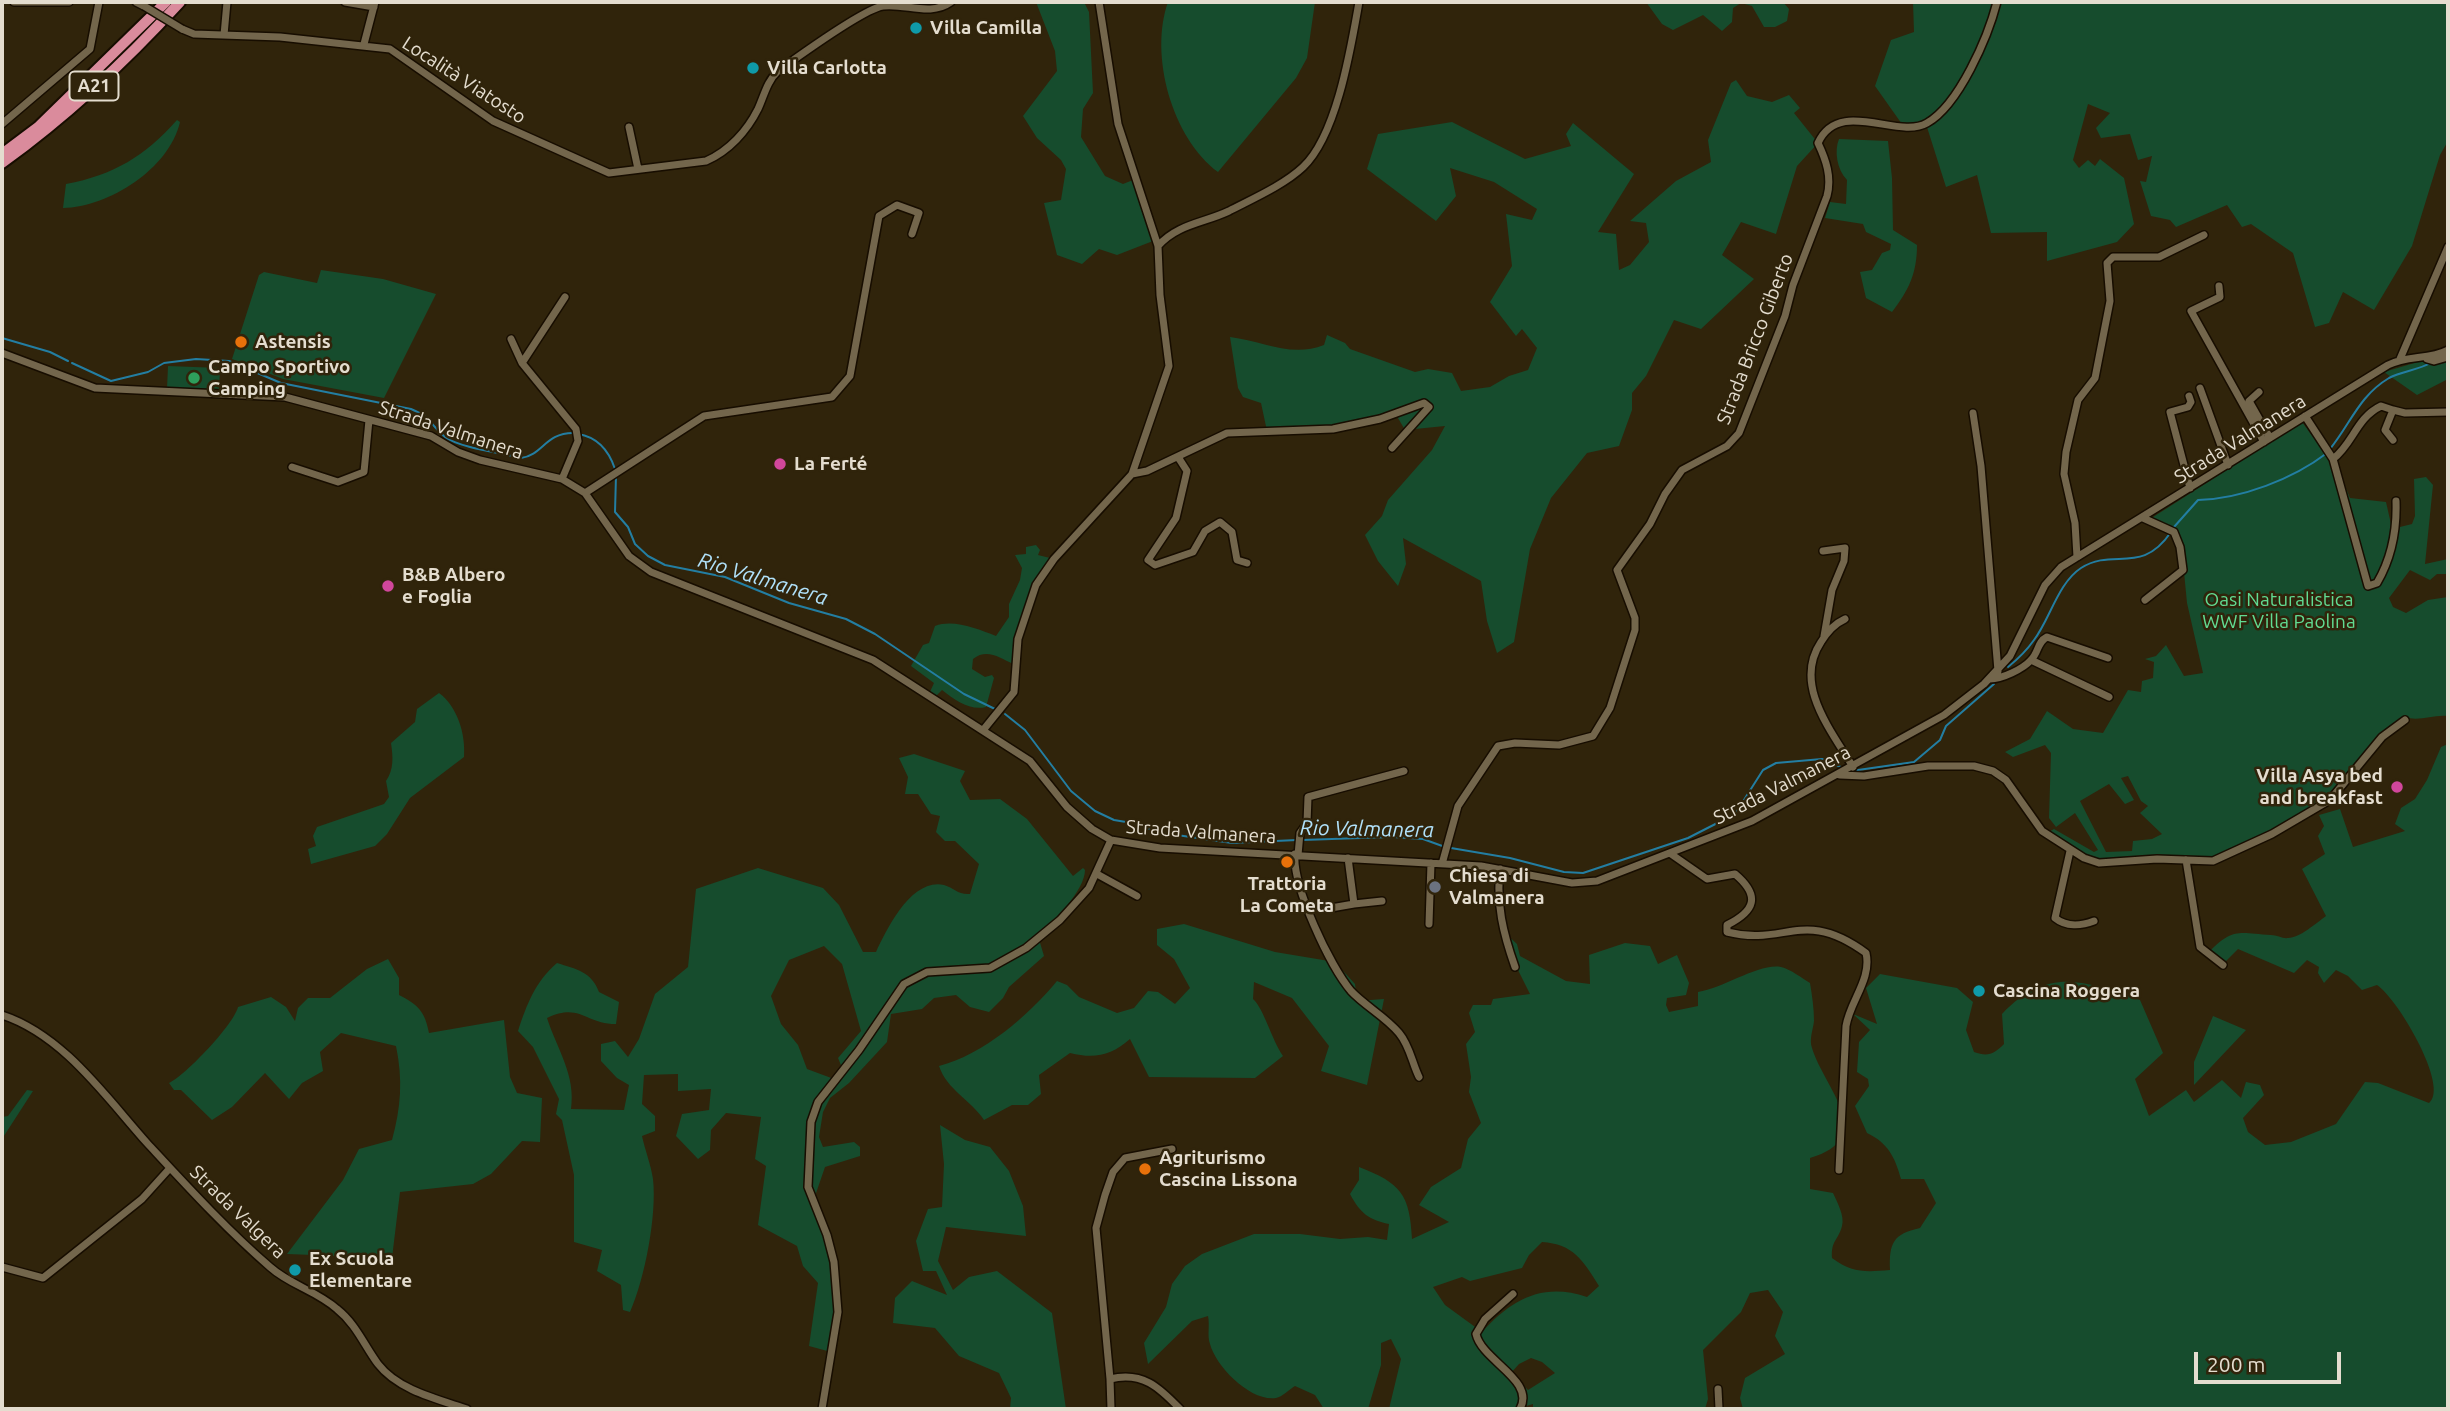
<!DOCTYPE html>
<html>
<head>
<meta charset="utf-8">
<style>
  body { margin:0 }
  #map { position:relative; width:2450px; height:1411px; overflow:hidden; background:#30240b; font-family:Ubuntu,sans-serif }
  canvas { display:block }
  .frame { position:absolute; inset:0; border:4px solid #e4ddcf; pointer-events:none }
  .scale { position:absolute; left:2194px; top:1352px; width:147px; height:32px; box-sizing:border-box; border:4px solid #e4ddcf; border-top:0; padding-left:9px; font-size:21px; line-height:24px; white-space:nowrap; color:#e4ddcf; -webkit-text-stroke:5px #30240b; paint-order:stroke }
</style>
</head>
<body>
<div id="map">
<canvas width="2450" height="1411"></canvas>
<div class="frame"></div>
<div class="scale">200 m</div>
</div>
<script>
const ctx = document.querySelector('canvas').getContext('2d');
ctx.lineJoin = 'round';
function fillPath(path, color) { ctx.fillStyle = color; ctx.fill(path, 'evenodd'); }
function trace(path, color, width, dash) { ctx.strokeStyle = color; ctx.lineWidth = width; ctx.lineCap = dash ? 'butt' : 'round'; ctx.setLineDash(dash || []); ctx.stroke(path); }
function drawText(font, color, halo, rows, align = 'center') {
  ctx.font = font + ' Ubuntu,sans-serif'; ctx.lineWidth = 5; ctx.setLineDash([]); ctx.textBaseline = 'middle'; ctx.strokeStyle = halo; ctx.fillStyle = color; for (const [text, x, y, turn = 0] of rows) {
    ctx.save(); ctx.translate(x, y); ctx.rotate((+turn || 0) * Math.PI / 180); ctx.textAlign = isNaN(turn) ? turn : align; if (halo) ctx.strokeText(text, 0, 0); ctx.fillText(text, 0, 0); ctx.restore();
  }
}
const green = new Path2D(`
  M1036 2H1084L1089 12 1093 93 1083 109 1081 137 1105 176 1123 184 1133 180 1153 241 1117 255 1099 249 1082 264 1057 255 1044 203 1061 200 1066 169 1061 160 1037 138 1023 116 1057 71 1055 51Z
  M1168 2H1315L1307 58 1296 78 1218 172C1172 138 1149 55 1168 2Z
  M1646 2H1783L1789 9 1787 21 1775 27H1764L1752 6 1741 3 1733 8 1732 22 1722 31 1703 15 1673 30 1662 24Z
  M1913 2H2448V141L2440 155 2412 246 2374 310 2343 292 2329 323 2315 327 2293 253 2251 224 2242 227 2227 205 2176 227 2170 220 2151 216 2140 181 2146 182 2152 156 2138 160 2130 134 2101 138 2096 128 2110 113 2088 104 2073 160 2079 168 2088 160 2095 166 2100 159 2124 178 2134 224 2117 242 2047 261V232L1991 233 1977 175 1946 187 1926 124 1904 127 1875 86 1891 40 1914 32Z
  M1736 80 1747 96 1772 102 1789 95 1800 108 1794 113 1818 143 1797 166 1776 234 1741 222 1722 255 1754 279 1701 329 1674 320 1646 376 1632 393V410L1619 446 1587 453 1551 498 1530 549 1514 642 1497 653 1487 621 1481 581 1403 538 1406 564 1398 586 1378 561 1365 535 1382 516 1388 500 1432 450 1445 426 1405 430 1395 413 1352 425 1267 431 1261 403 1243 397 1238 388 1230 337C1263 341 1291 358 1324 345L1327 335 1345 343 1350 349 1415 372 1428 369 1452 373 1461 391 1490 387 1509 376 1528 370 1537 348 1522 329 1516 336 1490 302 1512 266 1506 214 1532 220 1537 209 1494 182 1450 168 1456 196 1436 221 1367 169 1378 134 1452 122 1525 159 1571 146 1566 134 1573 123 1634 174 1598 232 1616 234 1619 270 1630 265 1649 242 1646 223 1630 221 1676 181 1711 162 1708 140 1731 83Z
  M177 120 180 122C169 169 109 207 63 208L66 184C114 175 145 156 177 120Z
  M1839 139 1888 141 1892 178 1893 230 1917 245C1917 273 1909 290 1892 312L1866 298 1860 272 1872 270 1882 253 1890 250 1891 244 1866 232 1863 224 1825 218 1830 202 1846 204 1847 180C1837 170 1834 151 1839 139Z
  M321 270 383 279 436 294 384 398 283 379 232 359 259 275 264 272 317 283Z
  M2448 353V379L2417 395 2384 372Z
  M168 366 220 368 219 391 167 389Z
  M2302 422 2340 474 2350 498 2386 502 2391 524 2400 527 2412 524 2415 516 2414 479 2426 477 2433 485 2425 564 2448 559V574H2437L2430 580 2410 570 2389 598 2393 607 2406 613 2428 600 2448 597V716C2434 714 2419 722 2405 717L2328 799 2299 817 2215 858 2100 861 2083 856 2047 833 2054 829 2094 852 2098 850 2075 813 2056 827 2049 818 2051 753 2045 745 2013 757 2005 752 2030 739 2047 711 2073 729 2103 733 2128 690 2141 692 2142 681 2153 678 2154 662 2145 659 2156 656 2166 645 2184 676 2203 673 2187 603 2181 541 2150 519ZM2128 776 2141 801 2148 806 2140 813 2162 834 2152 839 2133 841 2132 851 2106 852 2080 801 2109 784 2125 804 2134 800 2121 778Z
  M1036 545 1040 550 1038 555 1054 559 1036 585 1013 664C1000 658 987 648 973 659L972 669 985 677 992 675 994 678 986 707C970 711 955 700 942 690L936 696 929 694 934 683 911 666 923 645 929 643 935 626C954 619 977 629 996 636L1009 617V604L1020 580 1022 568 1015 555 1026 554V547Z
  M439 693C457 706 466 734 464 757L410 798 387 834 375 846 311 864 308 849 316 846 313 836 317 827 384 804 389 797 386 781C394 769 393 757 391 743L415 722 417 709Z
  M2448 744V1409H1743L1740 1398 1745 1378 1785 1354 1775 1336 1783 1312 1768 1290 1750 1293 1741 1312 1703 1350 1708 1399 1705 1409H1533V1404L1516 1409H1389L1401 1359 1391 1339 1381 1343V1365L1368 1409H1324L1315 1395 1295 1386C1290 1389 1282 1397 1276 1398 1251 1402 1216 1367 1210 1344 1207 1336 1210 1325 1208 1316L1192 1321 1148 1364 1144 1343 1166 1307 1172 1284 1185 1266 1202 1254 1254 1234H1300L1340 1239 1368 1237 1387 1240 1389 1224C1369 1220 1360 1213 1350 1194L1359 1180V1167C1401 1183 1410 1195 1412 1239L1449 1222 1419 1205 1431 1187 1461 1168 1468 1139 1481 1123 1469 1092 1471 1077 1466 1044 1475 1032 1469 1013 1473 1005H1491L1493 999 1530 994 1516 966 1505 933 1517 944 1520 956 1566 981 1590 984 1589 955 1625 943 1650 946 1658 964 1677 955 1689 983 1686 995 1667 998 1666 1005 1669 1012 1698 1006V992C1724 988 1759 963 1781 967 1790 969 1802 978 1810 983 1812 995 1814 1008 1814 1021 1813 1030 1809 1039 1812 1048 1824 1088 1879 1138 1810 1158V1189L1833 1193C1837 1202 1845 1216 1842 1226 1838 1241 1831 1240 1832 1258 1852 1273 1865 1272 1890 1270 1889 1243 1893 1234 1920 1228L1936 1203 1924 1179H1901C1895 1157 1888 1143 1867 1133L1855 1106 1869 1086 1868 1079 1857 1072 1859 1042 1870 1030 1853 1014 1877 1024 1866 988 1880 974 1957 988 1973 1002 1966 1030 1974 1052C1988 1057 1994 1054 2004 1044L2002 1014C2048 966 2084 981 2140 1000L2163 1053 2135 1079 2149 1116 2186 1090 2194 1102 2222 1080 2241 1098 2246 1082 2260 1085 2264 1095 2243 1118 2248 1132 2265 1145 2291 1142 2336 1124 2365 1082 2378 1083 2429 1103C2450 1087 2398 999 2377 985L2362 990 2348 976 2336 970 2324 983 2318 973 2319 967 2307 960 2294 973 2238 949 2224 963 2209 952C2233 927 2239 933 2271 935 2277 935 2283 939 2288 938 2300 938 2316 923 2326 916L2302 869 2325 854 2318 836 2324 826 2319 815 2340 809 2353 847 2405 831 2395 824 2401 808 2415 799 2427 780 2441 747ZM1542 1242C1573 1244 1583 1260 1599 1286L1587 1297C1543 1282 1512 1299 1482 1332L1445 1305 1433 1287 1462 1277 1470 1281 1522 1268 1529 1255ZM1531 1358 1542 1362 1555 1373 1528 1390 1511 1373 1519 1364Z
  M914 754 965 771 960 781 970 800 1000 799 1027 819 1073 876 1083 868 1085 870C1085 890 1053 923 1038 936L1044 956 1009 987 1003 998 989 1012 970 1007 956 995 934 998 922 1009 891 1014 887 1042 849 1083 830 1098 823 1112 819 1137 823 1147 854 1142 860 1147V1156L825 1167 813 1202 827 1235 838 1312 831 1352 809 1346 818 1283 803 1266 797 1246 758 1225 766 1166 755 1159 761 1117 726 1113 711 1130 710 1150 698 1159 676 1136 682 1114 709 1110 711 1089 678 1091V1074L644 1075 642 1104 655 1116V1131L642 1136C645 1150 651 1165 653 1179 657 1215 645 1278 630 1312L623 1310 621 1285 597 1271 602 1250 574 1242V1175L562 1120 556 1114 559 1099 533 1047 518 1031C527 1004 535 982 557 963 576 969 592 972 599 992L619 1002 616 1024C585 1024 580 1002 547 1018 557 1049 576 1075 571 1109L624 1110 629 1085 617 1078 601 1061V1044L615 1041 628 1057 639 1039 655 994 688 967 696 889 758 868 823 888 839 905 863 952H876C887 929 911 878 944 885 954 888 958 895 970 894L979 864 955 841H945L936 832 940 816 931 814 918 794H905L908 777 899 758ZM824 946 842 964 861 1031 838 1058 843 1070 834 1079 807 1069 798 1045 781 1024 771 996 789 960Z
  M1184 924 1275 952 1335 962 1355 984 1357 1001 1384 999 1367 1085 1321 1071 1329 1046 1292 998 1254 982 1253 999C1264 1009 1271 1038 1283 1056L1255 1078 1149 1077 1130 1039C1111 1056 1094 1059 1070 1053L1039 1075 1041 1094 1028 1105H1012L984 1120C971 1100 947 1090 939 1066 983 1055 1029 1015 1057 981L1067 985 1079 997 1117 1013 1134 1008 1148 991 1158 992 1175 1004 1190 988 1174 959 1157 945V929Z
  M388 959 399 978V995C418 1005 425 1011 429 1033L504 1020 510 1077 517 1093 542 1098 540 1142 522 1141 491 1174 473 1184 400 1192 392 1258 287 1254 343 1180 359 1149 392 1140C401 1107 403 1080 396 1046L341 1033 320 1052 323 1071 302 1083 289 1099 265 1073 232 1107 212 1120 181 1090H174L169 1083C186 1075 234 1024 238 1007L271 997 286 1007 295 1021 298 1008 308 998H330L367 969Z
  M2213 1016 2246 1030 2194 1085V1062Z
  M27 1090 33 1091 2 1139V1117L8 1116Z
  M940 1125 965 1140 990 1147 1009 1171 1023 1206 1026 1236 946 1227 938 1261 953 1290 969 1277 997 1271 1052 1313 1066 1409H1010L1011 1398 999 1373 959 1356 935 1328 893 1323 895 1298 912 1281 947 1295 936 1271H923L916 1241 928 1209 942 1207 944 1164Z`);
const stream = new Path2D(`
  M2 338 50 352 68 361
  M72 363 111 381 148 372 164 363 196 359 229 361 281 383 411 409C433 418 430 425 445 437 460 448 502 453 521 458 543 455 545 433 573 433
  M578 434C597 437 609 451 615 469
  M2330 449C2351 423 2359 396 2389 378 2402 371 2419 370 2430 363
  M616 475 615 512 628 527 635 544 648 556 665 565 725 577 789 603 846 619 875 634 964 694 995 709
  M2174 527 2198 500C2241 499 2293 479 2327 453
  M2008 667C2018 659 2027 650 2034 640 2050 619 2058 583 2081 568 2114 547 2141 576 2171 532
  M1005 714 1025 730 1071 791 1095 811 1114 820 1138 824 1156 832 1232 843 1297 840
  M1851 771 1914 762 1940 740 1946 726 1994 684
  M1302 840 1392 837 1423 839 1445 847
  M1451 848 1510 858 1564 872 1583 873 1688 838 1735 814 1763 770 1776 763 1822 759 1843 768`);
const minor = new Path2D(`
  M14 2H69
  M136 2 144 6
  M345 2 374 7
  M182 29 194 34 280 37 390 49 493 121 609 173 706 161C729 151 747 131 758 109 764 96 767 81 778 71 796 58 864 9 883 6 906 3 930 17 951 2
  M224 35 227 2
  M364 44 375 2
  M2 124 90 49 99 2
  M629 127 638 169
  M1158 246C1177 224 1204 223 1229 211 1252 199 1284 185 1303 167 1337 135 1351 47 1359 2
  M2219 286 2220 297 2191 311 2264 442
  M511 339 522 363
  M2 353 95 388 285 397 431 436 458 452 480 460 562 479 585 493 629 556 651 572 873 660 1030 761 1067 807 1092 829 1111 840 1160 848 1481 866 1572 883 1597 881 1752 821 1944 715 1984 684 2010 656 2045 585 2061 567 2388 365C2407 355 2429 360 2448 350
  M2400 359 2448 247
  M2427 359 2434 361 2448 357
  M2200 388 2228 465
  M2259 392 2249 401 2270 438
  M2189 396 2191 402 2188 407 2170 412 2190 488
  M2393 410 2405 413 2448 412
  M1973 413 1981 466 1998 671
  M2305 416 2333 459C2353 444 2356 418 2381 406L2393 410 2385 430 2393 440
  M1178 457 1187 471 1176 518 1148 560 1155 565 1193 552 1205 531 1220 522 1232 532 1237 560 1247 563
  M2333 459 2368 586 2377 583C2391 559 2397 530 2396 501
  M292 467 338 482 364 472 369 420
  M1132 474 1147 471 1227 433 1333 429 1380 419 1424 403 1429 407 1392 448
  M562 479 578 441 576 429 522 363 565 297
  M585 493 704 416 832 397 850 376 879 216 897 205 919 213 912 234
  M2143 518 2174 532 2180 547 2183 570 2145 600
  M1823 551 1845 548 1844 561 1832 590 1824 636
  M2077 557 2075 523 2064 474 2066 452 2078 400 2095 378 2110 301 2107 263 2113 257H2159L2204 235
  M1845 619C1834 624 1827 632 1821 642 1793 684 1830 729 1853 767
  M2031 660 2109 697
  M1990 679C2002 679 2023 669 2031 660 2039 652 2037 642 2047 637L2108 658
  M984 729 1014 692 1018 639 1036 585 1054 559 1132 474 1169 366 1160 295 1158 246 1118 124 1099 2
  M1840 775 1864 776 1928 766H1974L1993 771 2006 780 2042 831 2084 858 2099 863 2157 859 2213 861 2272 834 2330 800 2382 737 2405 720
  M2070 851 2055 918C2066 927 2081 926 2094 921
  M1295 854C1292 886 1330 966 1351 991 1365 1006 1386 1017 1399 1033 1410 1046 1412 1063 1419 1077
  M1671 854 1707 879 1735 874C1761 896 1755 911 1727 925V932C1786 947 1803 907 1866 953 1872 979 1850 1001 1846 1026L1839 1170
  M1298 855 1300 833 1307 823 1308 797 1404 771
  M1348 858 1354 904 1382 901
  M2186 860 2200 947 2223 965
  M1442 864 1458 806 1498 746 1515 743 1559 745 1593 736 1610 708 1635 630V618L1617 570 1650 524 1665 494 1682 470 1727 446 1739 433 1785 316 1793 285 1827 196C1832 177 1826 160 1818 143 1839 97 1898 140 1927 123 1959 105 1988 37 1997 2
  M1500 869C1496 904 1503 933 1515 967
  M1097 874 1137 896
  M1331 908 1354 904
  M1429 924 1431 863
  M2 1015C63 1035 105 1096 147 1143 186 1185 226 1229 270 1267 290 1285 317 1291 337 1309 356 1324 364 1345 378 1364 398 1390 437 1399 467 1409
  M2 1267 43 1278 142 1199 170 1168
  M1513 1294 1485 1319 1476 1334C1482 1361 1536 1380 1520 1409
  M1110 1379 1096 1228 1105 1195 1113 1172 1125 1158 1172 1149
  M1718 1389 1719 1409
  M822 1409 838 1312 834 1262 827 1235 808 1187 811 1122 818 1102 859 1050 904 984 927 972 990 968 1026 948 1060 920 1089 888 1111 840
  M1111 1409 1110 1379C1142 1371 1159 1387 1180 1409`);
const highway = new Path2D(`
  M2 154 38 127 166 2
  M2 163C67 116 126 61 180 2`);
const minorBridge = new Path2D(`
  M144 6 182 29`);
const markers = [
  [916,28,7,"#0f9aa8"],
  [753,68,7,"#0f9aa8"],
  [241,342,7,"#e8710a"],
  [194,378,7,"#2e9e5b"],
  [780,464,7,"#d1479c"],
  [388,586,7,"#d1479c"],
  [2397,787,7,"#d1479c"],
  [1287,862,7,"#e8710a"],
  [1435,887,7,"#6b7280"],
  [1979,991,7,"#0f9aa8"],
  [1145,1169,7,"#e8710a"],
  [295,1270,7,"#0f9aa8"]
];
const shields = [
  [94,86,49]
];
const shieldNames = [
  ["A21",94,86]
];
const poiNames = [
  ["Villa Camilla",930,28],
  ["Villa Carlotta",767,68],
  ["Astensis",255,342],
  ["Campo Sportivo",208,367],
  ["Camping",208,389],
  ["La Ferté",794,464],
  ["B&B Albero",402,575],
  ["e Foglia",402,597],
  ["Villa Asya bed",2383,776,"right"],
  ["and breakfast",2383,798,"right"],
  ["Chiesa di",1449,876],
  ["Valmanera",1449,898],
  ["Trattoria",1287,884,"center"],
  ["La Cometa",1287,906,"center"],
  ["Cascina Roggera",1993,991],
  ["Agriturismo",1159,1158],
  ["Cascina Lissona",1159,1180],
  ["Ex Scuola",309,1259],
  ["Elementare",309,1281]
];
const streetNames = [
  ["Località Viatosto",464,80,33],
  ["Strada Bricco Giberto",1755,339,-69],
  ["Strada Valmanera",451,430,18],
  ["Strada Valmanera",2240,439,-32],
  ["Strada Valmanera",1782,785,-27],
  ["Strada Valmanera",1201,832,4],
  ["Strada Valgera",238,1212,44]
];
const parkNames = [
  ["Oasi Naturalistica",2279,600],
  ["WWF Villa Paolina",2279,622]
];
const waterNames = [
  ["Rio Valmanera",763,579,17],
  ["Rio Valmanera",1367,829,1]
];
fillPath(green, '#164c2d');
trace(stream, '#237ea2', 2);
trace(minor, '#170d00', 10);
trace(highway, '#170d00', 14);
trace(minor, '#73664c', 7);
trace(highway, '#da8b9c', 10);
trace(minorBridge, '#170d00', 10, []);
trace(minorBridge, '#73664c', 7);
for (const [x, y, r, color] of markers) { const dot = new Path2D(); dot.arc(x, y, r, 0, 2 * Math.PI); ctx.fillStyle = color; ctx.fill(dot); trace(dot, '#30240b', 2.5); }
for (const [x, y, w] of shields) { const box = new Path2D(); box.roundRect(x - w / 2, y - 14.5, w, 29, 5); ctx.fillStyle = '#30240b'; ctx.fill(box); trace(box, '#e4ddcf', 2); }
drawText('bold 18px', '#e4ddcf', null, shieldNames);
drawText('bold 19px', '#e4ddcf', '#30240b', poiNames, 'left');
drawText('19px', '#e4ddcf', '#30240b', streetNames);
drawText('19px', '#61db92', '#30240b', parkNames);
drawText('italic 21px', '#b0e1fa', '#30240b', waterNames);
</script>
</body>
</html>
